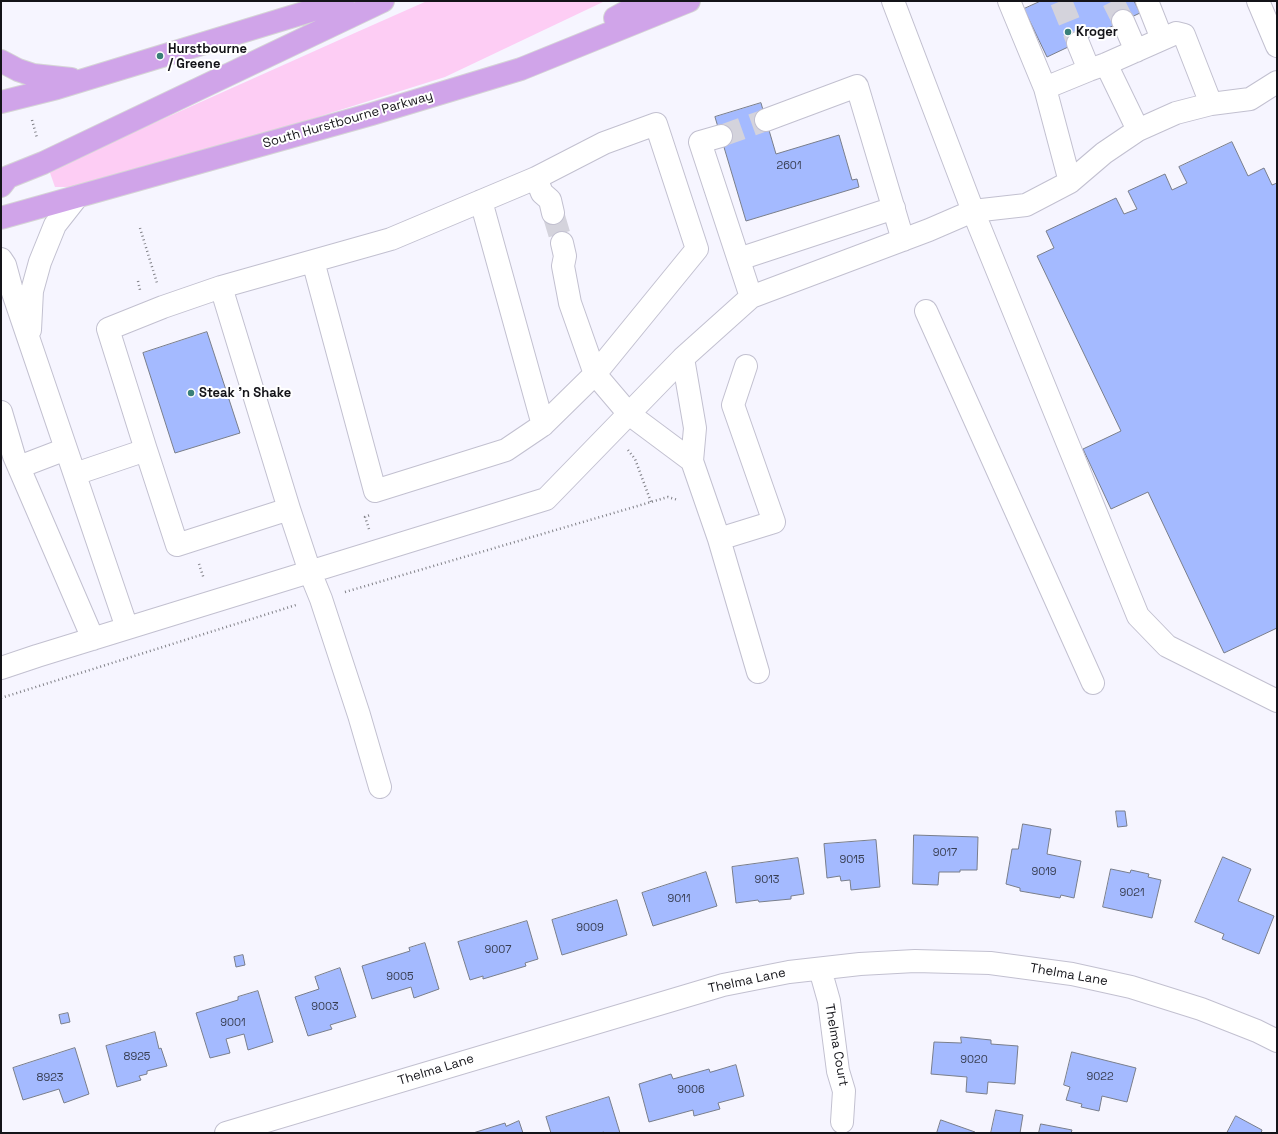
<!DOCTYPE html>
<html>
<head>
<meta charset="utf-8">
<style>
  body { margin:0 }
  #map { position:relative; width:1278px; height:1134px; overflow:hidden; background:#f6f5ff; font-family:"Space Grotesk",sans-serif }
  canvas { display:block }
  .frame { position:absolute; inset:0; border:2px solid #141419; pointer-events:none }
</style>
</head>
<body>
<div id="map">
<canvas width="1278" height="1134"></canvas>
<div class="frame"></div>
</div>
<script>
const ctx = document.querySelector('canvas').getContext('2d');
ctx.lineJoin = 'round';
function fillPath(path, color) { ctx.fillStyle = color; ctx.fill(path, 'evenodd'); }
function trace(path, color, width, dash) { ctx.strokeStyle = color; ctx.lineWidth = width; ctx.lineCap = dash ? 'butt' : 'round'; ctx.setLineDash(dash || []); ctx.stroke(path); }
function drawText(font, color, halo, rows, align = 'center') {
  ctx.font = font + ' "Space Grotesk",sans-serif'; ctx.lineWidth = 4; ctx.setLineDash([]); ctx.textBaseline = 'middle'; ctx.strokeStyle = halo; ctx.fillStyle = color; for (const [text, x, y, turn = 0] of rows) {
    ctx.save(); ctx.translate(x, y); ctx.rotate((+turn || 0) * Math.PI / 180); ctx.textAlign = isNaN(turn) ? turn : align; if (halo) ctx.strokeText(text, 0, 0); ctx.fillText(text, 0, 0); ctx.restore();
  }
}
const green = new Path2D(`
  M427 1H605L445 77 235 143 90 184 69 187H55L49 170 357 32Z`);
const building = new Path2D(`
  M1041 1H1134L1140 13 1047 57 1024 9Z
  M761 103 776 154 839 135 852 180 857 179 859 187 746 221 715 117Z
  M1232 142 1248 176 1264 168 1272 185 1277 183V628L1224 653 1148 492 1111 509 1083 449 1121 431 1037 256 1054 248 1046 231 1116 198 1124 214 1137 209 1128 191 1165 174 1172 190 1187 183 1179 167Z
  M207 332 240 433 175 453 143 353Z
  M1116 811H1125L1127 826 1118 827Z
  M1023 824 1051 829 1047 854 1081 861 1074 898 1061 895 1060 898 1020 891V888L1006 884 1012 849H1018Z
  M914 835 978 837 977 870H960V872H939L938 885 913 884Z
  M876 840 880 887 851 890 850 880 841 881 840 876 827 878 824 844Z
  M1223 857 1251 869 1238 901 1274 916 1259 954 1222 939 1224 934 1195 922Z
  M798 858 804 894 791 896V899L759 902 758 900 736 903 732 867Z
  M1111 869 1130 873 1131 870 1149 874 1148 877 1161 880 1152 918 1103 907Z
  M706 872 717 906 653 926 642 893Z
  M617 900 627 935 562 955 552 920Z
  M527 921 538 959 525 963 526 966 483 979V976L470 980 458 942Z
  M425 943 439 989 414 998 411 987 372 999 362 966 410 951 409 948Z
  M243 955 245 965 236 967 234 957Z
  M340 968 356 1017 330 1025 332 1029 308 1036 295 997 319 989 315 977Z
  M258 991 273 1042 248 1050 244 1034 226 1039 230 1053 210 1058 196 1013 238 1000V997Z
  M68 1013 70 1022 61 1024 59 1015Z
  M155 1032 159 1049 161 1048 167 1066 147 1071V1074L139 1076 141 1080 117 1087 106 1046Z
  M961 1037 991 1040V1044L1018 1046 1015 1084 988 1082 987 1094 966 1092 967 1077 931 1074 934 1042 961 1043Z
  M75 1048 89 1094 64 1103 59 1089 23 1100 13 1068Z
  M1072 1052 1136 1068 1127 1102 1102 1096 1099 1111 1081 1107 1082 1104 1066 1100 1070 1087 1064 1085Z
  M736 1065 744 1096 718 1103 720 1109 694 1116 693 1110 649 1122 639 1084 671 1074 673 1079 709 1069 710 1072Z
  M609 1097 620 1133H604V1132L600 1133H551L546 1117Z
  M996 1110 1023 1115 1020 1133H991Z
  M1236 1116 1262 1130 1261 1133H1227Z
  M941 1120 975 1132V1133H937Z
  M519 1121 523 1133H473L505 1123 506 1126Z
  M1041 1124 1072 1130 1071 1133H1039Z`);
const minorTunnel = new Path2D(`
  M1061 1 1078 43
  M1113 1 1123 21
  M721 136 766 120
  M553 213 562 243`);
const path = new Path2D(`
  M32 120 37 138
  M140 228 157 283
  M138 281 140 290
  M628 450 635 459 651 502
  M369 529 365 517 370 515
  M199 564 204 579
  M345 592 668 497 678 500
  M1 698 296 605`);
const minor = new Path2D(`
  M893 1 973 211 1138 616 1167 646 1277 701
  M1009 1 1045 88
  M1147 1 1162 39
  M1258 1 1277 46
  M1123 21 1136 51
  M1078 43 1089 70
  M1106 64 1138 130
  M766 120 857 86 903 240
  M721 136 700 142 751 297
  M536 178 542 193 550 200 553 213
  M1070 182 1045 88 1089 70 1106 64 1176 33 1184 35 1211 104
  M481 201 543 425
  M562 243 565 256 563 266 570 303 595 374 629 414 692 461
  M1 259 5 265 11 287 127 628
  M739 259 894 208
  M926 311 1093 683
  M30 330 32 291 40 262 55 225 77 197
  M683 358 695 428 692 461 719 539 758 672
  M1 412 14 456 93 639
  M146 450 108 329 163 307 221 287
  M19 467 66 449
  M75 474 146 450 177 545 289 509 310 572 321 599 359 715 380 787
  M289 509 221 287 391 239 536 178 604 143 656 124 697 249 595 374 543 425 506 450 375 491 313 261
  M719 539 774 522 733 405 746 366
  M1 668 37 656 546 499 683 358 751 297 929 230 973 211 1026 205 1070 182 1104 153 1138 130 1176 113 1211 104 1250 99 1277 82
  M820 969 829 1001 838 1071 844 1091 842 1122
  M226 1133 723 985 789 972 860 964 915 961 990 963 1072 974 1131 987 1201 1009 1257 1031 1277 1041`);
const major = new Path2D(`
  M615 18 646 1
  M1 61 18 70 33 75 71 79
  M1 102 57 88 343 1
  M1 186 8 177 43 163 383 1
  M1 218 372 114 521 69 689 1`);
const markers = [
  [1068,32,4,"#397f78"],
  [160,56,4,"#397f78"],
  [191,393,4,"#397f78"]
];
const numberNames = [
  ["2601",789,166],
  ["9017",945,853],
  ["9015",852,860],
  ["9019",1044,872],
  ["9013",767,880],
  ["9021",1132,893],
  ["9011",679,899],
  ["9009",590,928],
  ["9007",498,950],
  ["9005",400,977],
  ["9003",325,1007],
  ["9001",233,1023],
  ["8925",137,1057],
  ["9020",974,1060],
  ["9022",1100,1077],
  ["8923",50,1078],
  ["9006",691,1090]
];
const poiNames = [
  ["Kroger",1076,32],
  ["Hurstbourne",168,49],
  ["/ Greene",168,64],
  ["Steak 'n Shake",199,393]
];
const streetNames = [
  ["South Hurstbourne Parkway",348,120,-16],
  ["Thelma Lane",1069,975,10],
  ["Thelma Lane",747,981,-12],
  ["Thelma Court",836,1045,80],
  ["Thelma Lane",436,1070,-17]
];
fillPath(green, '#fdcdf4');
fillPath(building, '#a4baff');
trace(building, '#797e8b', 1);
trace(minorTunnel, '#d4d3dc', 22, [22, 11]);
trace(minor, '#c2c0d0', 24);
trace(major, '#d5d5d6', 24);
trace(path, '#808087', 2.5, [1, 3]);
trace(minor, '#fff', 22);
trace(major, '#d0a4e9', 22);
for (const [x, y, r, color] of markers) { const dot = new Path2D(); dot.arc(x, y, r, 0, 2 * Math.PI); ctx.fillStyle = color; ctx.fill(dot); trace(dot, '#fff', 1.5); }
drawText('11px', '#383e52', null, numberNames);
drawText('bold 13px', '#141419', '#fff', poiNames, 'left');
drawText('13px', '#141419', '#fff', streetNames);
</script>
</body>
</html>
